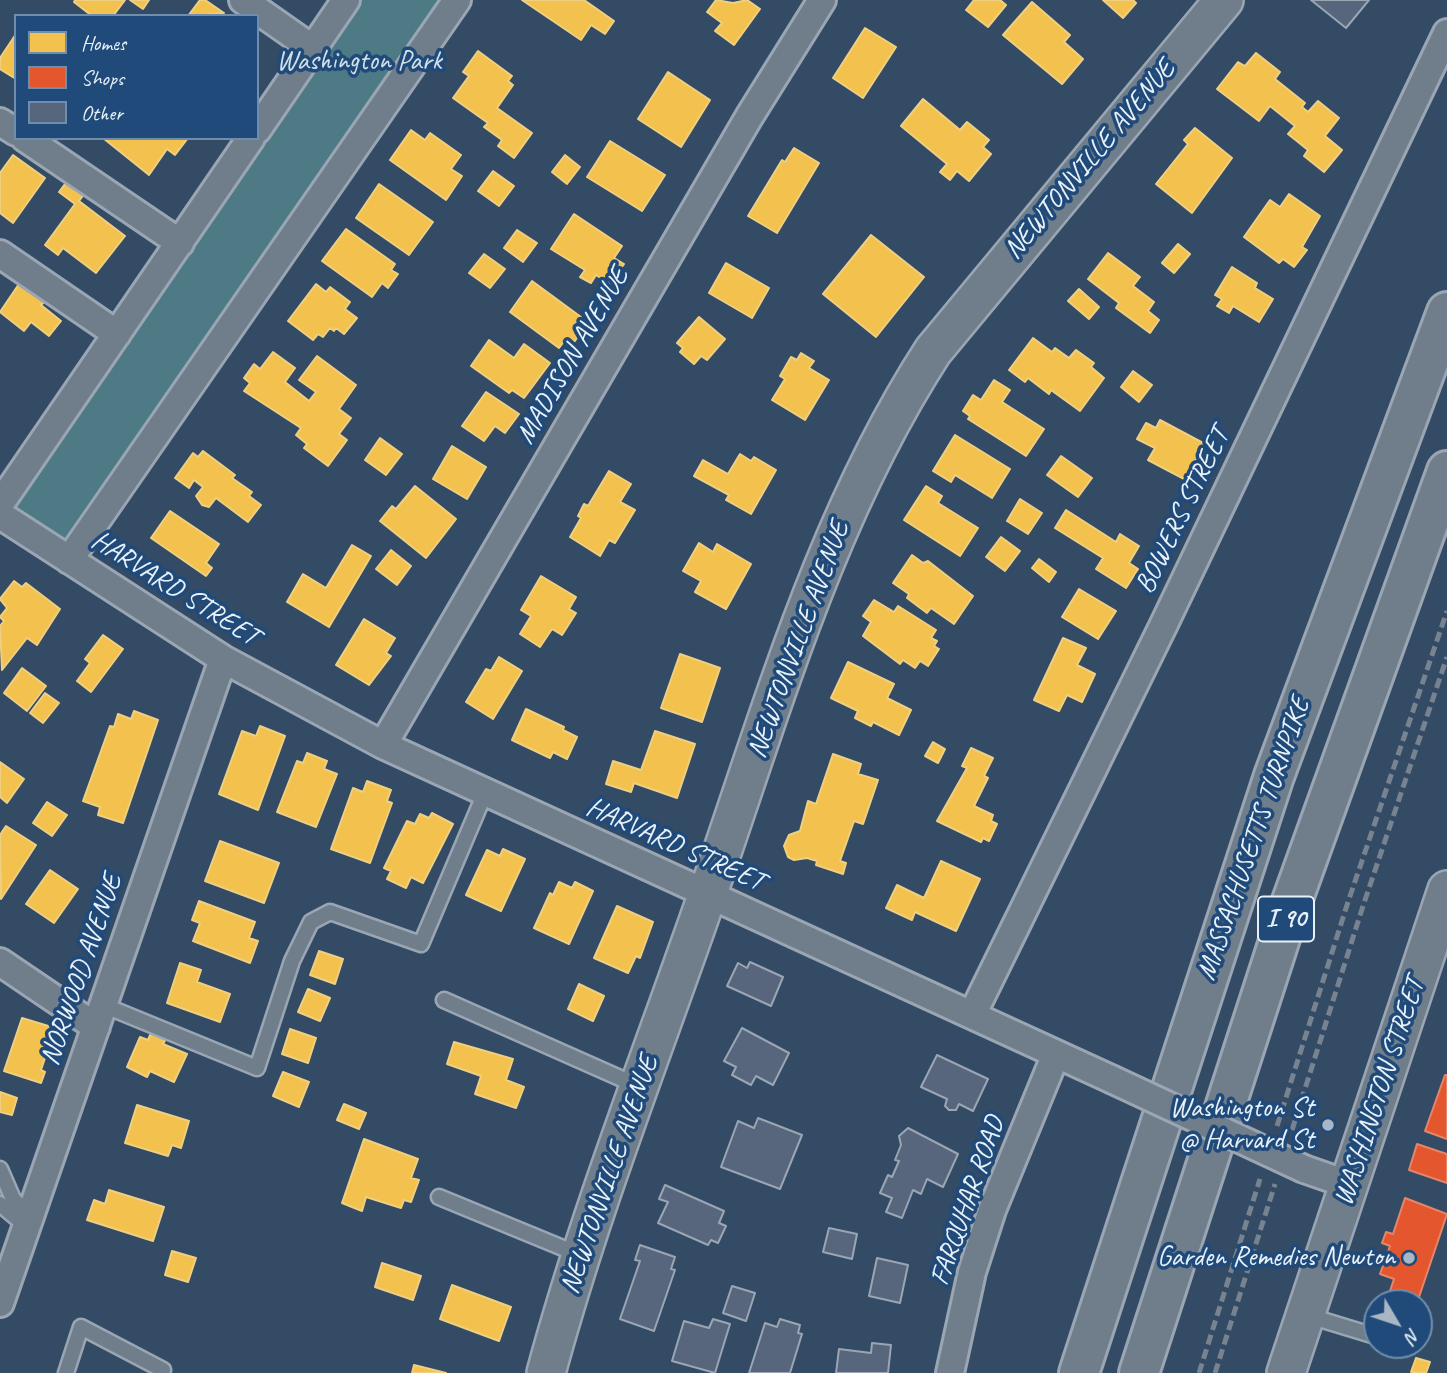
<!DOCTYPE html>
<html>
<head>
<meta charset="utf-8">
<style>
  body { margin:0 }
  #map { position:relative; width:1447px; height:1373px; overflow:hidden; background:#344b65; font-family:Caveat,sans-serif }
  canvas { display:block }
  .legend { position:absolute; left:14px; top:14px; width:245px; height:126px; box-sizing:border-box; background:#1f4a7a; border:2px solid #6f8dac; margin:0; padding:9px 12px; list-style:none; font-size:21px; color:#e8f1f8 }
  .legend li { display:flex; align-items:center; gap:14px; height:35px }
  .legend b { width:35px; border:2px solid #6f8dac }
  .north { position:absolute; left:1363px; top:1289px; width:70px; height:70px; box-sizing:border-box; background:#1f4a7a; border:2px solid #6f8dac; border-radius:50%; rotate:129deg; font-size:19px; font-weight:700; line-height:28px; text-align:center; color:#e8f1f8 }
  .north::after { content:''; display:block; margin:auto; width:24px; height:32px; background:#a9b7c5; clip-path:polygon(50% 0,100% 100%,50% 72%,0 100%) }
</style>
</head>
<body>
<div id="map">
<canvas width="1447" height="1373"></canvas>
<ul class="legend">
<li><b style="height:19px;background:#f2c14e"></b>Homes</li>
<li><b style="height:19px;background:#e4572e"></b>Shops</li>
<li><b style="height:19px;background:#57667c"></b>Other</li>
</ul>
<div class="north">N</div>
</div>
<script>
const ctx = document.querySelector('canvas').getContext('2d');
ctx.lineJoin = 'round';
function fillPath(path, color) { ctx.fillStyle = color; ctx.fill(path, 'evenodd'); }
function trace(path, color, width, dash) { ctx.strokeStyle = color; ctx.lineWidth = width; ctx.lineCap = dash ? 'butt' : 'round'; ctx.setLineDash(dash || []); ctx.stroke(path); }
function drawText(font, color, halo, rows, align = 'center') {
  ctx.font = font + ' Caveat,sans-serif'; ctx.lineWidth = 7; ctx.setLineDash([]); ctx.textBaseline = 'middle'; ctx.strokeStyle = halo; ctx.fillStyle = color; for (const [text, x, y, turn = 0] of rows) {
    ctx.save(); ctx.translate(x, y); ctx.rotate((+turn || 0) * Math.PI / 180); ctx.textAlign = isNaN(turn) ? turn : align; if (halo) ctx.strokeText(text, 0, 0); ctx.fillText(text, 0, 0); ctx.restore();
  }
}
const green = new Path2D(`
  M346 0H457L69 560 0 504Z`);
const homes = new Path2D(`
  M75 0H125L113 16H92L74 2Z
  M130 0H149L143 9Z
  M200 0H205L224 13 188 16Z
  M522 0H584L614 21 605 34 591 25 581 40Z
  M716 0 733 3 747 0 760 9 734 45 715 31 722 23 707 12Z
  M974 0H1000L1006 5 988 27 966 10Z
  M1103 0H1133L1136 3 1123 18Z
  M1032 2 1070 35 1064 42 1083 59 1062 84 1003 35Z
  M865 28 896 47 863 98 833 78Z
  M16 34V79L0 69V58Z
  M478 51 512 76 508 81 513 85 497 108 532 133 514 158 498 146 502 140 484 127 488 123 453 98 469 76 463 72Z
  M1256 53 1280 72 1275 79 1305 103 1302 107 1308 112 1318 101 1339 118 1325 136 1342 150 1324 172 1304 156 1308 150 1288 134 1295 126 1270 106 1259 121 1217 89 1238 62 1245 66Z
  M668 72 710 100 681 147 638 119Z
  M923 99 960 130 967 122 989 140 983 147 991 154 969 181 957 171 950 180 940 172 947 164 901 126Z
  M1195 128 1232 158 1192 213 1156 184 1188 144 1184 140Z
  M411 130 425 140 430 133 461 155 451 169 462 176 446 200 390 160Z
  M103 138 138 139 188 138 175 155 167 149 149 175Z
  M610 141 665 175 642 211 587 177Z
  M794 148 819 163 777 233 748 216 782 160 785 162Z
  M13 155 45 178 13 223 0 213V173Z
  M565 155 580 167 567 184 552 172Z
  M493 171 514 186 499 206 478 191Z
  M68 180 85 193 79 201 125 236 96 273 63 248 58 255 45 245 75 204 59 192Z
  M379 184 433 222 409 255 356 218Z
  M1289 194 1320 216 1302 247 1307 250 1294 267 1283 259 1279 263 1244 237 1270 200 1280 207Z
  M574 214 622 246 614 258 624 264 610 284 596 275 591 283 580 277 585 270 551 249Z
  M346 229 395 264 391 270 398 274 388 288 382 283 372 297 322 261Z
  M517 230 537 243 523 262 504 248Z
  M871 235 924 277 876 337 823 294Z
  M1178 244 1190 254 1174 273 1162 263Z
  M1108 253 1140 277 1133 286 1154 302 1148 311 1159 320 1150 333 1116 308 1119 303 1088 279Z
  M484 254 505 269 490 288 469 273Z
  M726 263 769 288 752 318 709 293Z
  M1232 267 1257 283 1255 288 1273 299 1259 322 1233 306 1229 313 1217 306 1222 299 1215 295Z
  M21 281 46 300 41 305 61 321 49 336 31 322 24 331 0 312Z
  M532 281 581 317 577 323 584 328 572 345 565 340 559 348 510 312Z
  M316 284 326 292 330 287 350 302 345 309 357 318 344 334 336 328 334 331 330 328 323 337 318 334 313 340 288 321Z
  M1079 289 1099 307 1089 319 1068 301Z
  M699 317 725 339 707 360 701 356 694 364 680 352 683 348 677 343Z
  M1033 338 1052 352 1055 348 1069 358 1076 350 1094 363 1091 367 1104 378 1080 411 1051 390 1049 394 1028 378 1025 382 1009 370Z
  M489 340 514 358 524 344 550 363 524 398 512 390 509 393 471 366Z
  M273 352 295 368 285 382 309 401 316 392 299 380 317 356 356 385 339 409 351 418 339 434 347 440 328 466 304 448 307 444 296 435 301 428 244 391 250 383 244 378 254 364 260 369Z
  M801 353 814 361 809 368 829 380 805 420 772 400 785 379 780 376 791 357 797 360Z
  M1133 371 1152 385 1139 402 1121 387Z
  M994 380 1010 390 1002 402 1044 429 1026 456 968 419 970 416 963 411 973 395 981 400Z
  M486 392 519 414 505 433 495 426 484 441 462 426Z
  M1160 420 1205 444 1186 480 1148 460 1155 448 1137 439 1146 423 1156 428Z
  M955 435 1010 469 992 498 955 475 951 482 933 471Z
  M380 438 402 454 386 475 365 460Z
  M452 446 486 467 467 499 433 479Z
  M203 451 235 475 232 478 252 492 249 496 261 505 248 522 216 498 209 507 202 505 196 496 203 487 194 480 189 488 175 478 193 453 198 457Z
  M740 454 751 461 754 457 776 470 751 514 726 500 729 495 694 476 703 460 728 474Z
  M1061 456 1092 478 1078 497 1047 475Z
  M609 471 631 484 620 502 635 510 615 543 609 540 600 556 570 537 581 518 578 516 584 504 588 506Z
  M415 486 456 519 426 558 380 521 392 506 396 509Z
  M926 486 942 496 938 503 978 528 960 556 904 520Z
  M1020 499 1042 513 1028 534 1007 521Z
  M1066 510 1116 542 1120 534 1139 546 1129 563 1138 569 1126 588 1096 569 1103 558 1055 528Z
  M170 511 219 544 206 563 212 568 206 576 151 538Z
  M1001 537 1020 551 1005 571 986 557Z
  M699 543 713 552 717 544 751 564 726 609 695 592 701 581 683 571Z
  M352 545 371 556 329 627 287 602 303 574 326 588Z
  M391 550 411 566 397 585 376 569Z
  M912 555 923 563 928 561 973 596 954 624 931 608 927 613 907 598 909 594 893 583Z
  M1039 559 1056 572 1049 582 1032 568Z
  M541 576 576 597 569 609 576 613 562 635 552 629 540 647 520 634 531 616 521 610Z
  M14 581 22 587 26 583 60 609 37 645 27 638 2 670 0 626 4 621 0 617 7 608 0 599Z
  M1079 589 1116 611 1098 639 1062 617Z
  M874 600 894 612 898 606 936 630 931 638 937 641 934 646 939 649 928 666 920 661 915 668 903 660 900 664 863 636 871 622 863 616Z
  M364 619 395 638 386 653 391 656 369 685 336 665Z
  M103 635 123 649 91 692 77 681 90 663 85 659Z
  M1063 638 1086 648 1077 665 1095 674 1082 702 1067 695 1059 711 1034 700Z
  M680 654 720 668 702 722 661 708Z
  M499 657 522 671 493 719 466 702 486 669 491 671Z
  M848 662 894 684 887 698 911 710 899 735 873 722 871 726 855 718 858 711 831 698Z
  M22 668 46 686 27 711 4 693Z
  M45 693 59 703 43 723 30 713Z
  M526 709 564 727 563 730 577 737 567 759 553 752 550 758 512 740Z
  M134 711 158 720 123 823 98 815 100 807 83 801 110 726 114 727 118 714 131 719Z
  M260 726 285 736 258 810 219 794 242 731 256 736Z
  M655 731 695 744 677 798 634 783 631 792 606 784 613 761 641 770Z
  M933 742 945 749 938 763 925 756Z
  M971 748 993 758 984 776 988 778 974 806 993 815 991 821 997 824 989 841 983 838 981 842 937 821 967 768 962 766Z
  M307 753 327 761 324 769 337 774 316 827 277 812 297 761 303 763Z
  M833 754 861 764 858 774 878 780 863 824 854 821 840 861 846 863 843 874 816 865 817 861 807 858 794 860 788 857 784 846 789 835 800 831 808 801 816 804Z
  M0 762 24 779 7 803 0 797Z
  M367 781 391 790 387 801 392 803 370 863 331 849 353 788 363 792Z
  M47 802 67 815 52 836 33 823Z
  M432 813 453 824 423 883 411 877 406 888 387 879 391 871 384 868 407 821 415 824 420 814 429 818Z
  M6 826 36 845 1 899 0 835Z
  M220 841 279 863 264 903 205 881Z
  M503 849 525 859 501 911 466 895 487 850 500 856Z
  M941 861 980 879 956 931 915 912 912 920 886 908 897 885 924 898Z
  M50 870 78 889 54 923 26 904Z
  M559 882 572 888 575 882 593 891 569 944 534 928 550 893 553 895Z
  M199 901 255 922 249 938 258 941 250 963 193 941 200 923 192 920Z
  M617 906 653 922 640 958 636 956 628 973 594 958Z
  M319 951 343 959 335 984 310 975Z
  M180 963 201 970 197 982 230 994 220 1022 167 1003Z
  M579 984 604 996 593 1021 568 1009Z
  M308 989 330 998 320 1021 298 1012Z
  M22 1018 55 1028 41 1070 45 1072 41 1083 4 1071Z
  M153 1028 168 1035 163 1044 187 1054 174 1082 150 1071 147 1077 127 1067 140 1037 148 1040Z
  M290 1029 316 1038 308 1063 282 1054Z
  M454 1042 513 1059 506 1080 524 1087 516 1108 475 1094 481 1076 447 1064Z
  M283 1072 309 1082 299 1107 273 1096Z
  M0 1092 17 1098 12 1115 0 1112Z
  M344 1104 366 1113 359 1129 337 1120Z
  M137 1105 189 1121 181 1148 172 1145 168 1156 125 1143Z
  M364 1139 418 1159 411 1178 419 1180 411 1202 404 1200 401 1208 366 1197 362 1211 342 1203Z
  M109 1190 164 1207 153 1241 87 1220 94 1200 105 1204Z
  M172 1251 196 1258 188 1282 165 1275Z
  M382 1263 421 1276 413 1300 375 1287Z
  M452 1285 511 1307 499 1341 440 1319Z
  M1416 1358 1430 1362 1426 1373 1411 1372Z
  M414 1365 446 1373H412Z`);
const shops = new Path2D(`
  M1445 1075H1447V1139L1425 1131Z
  M1417 1144 1447 1154V1183L1409 1170Z
  M1405 1198 1447 1214 1417 1303H1386L1394 1279 1380 1274 1390 1246 1382 1243 1386 1232 1393 1234Z`);
const building = new Path2D(`
  M1311 0H1369L1346 28Z
  M750 962 783 977 771 1006 727 986 738 963 747 968Z
  M742 1028 789 1053 773 1085 756 1076 751 1085 732 1075 736 1067 724 1061Z
  M937 1055 988 1079 973 1111 959 1104 956 1110H949L945 1106 947 1099 921 1087Z
  M758 1118 802 1135 780 1189 721 1167 738 1121 754 1128Z
  M908 1128 958 1154 943 1187 927 1179 921 1194 913 1190 902 1218 886 1212 892 1198 880 1193 888 1175 892 1177 899 1161 895 1160 901 1145 899 1136Z
  M665 1185 724 1211 719 1223 726 1226 718 1243 711 1240 708 1245 658 1223 668 1202 659 1199Z
  M829 1228 857 1234 852 1259 823 1252Z
  M640 1245 675 1257 671 1269 675 1270 654 1331 620 1319 640 1261 635 1260Z
  M877 1258 908 1265 900 1303 869 1296Z
  M732 1286 755 1293 746 1321 723 1313Z
  M713 1319 730 1324 715 1373 672 1361 684 1321 709 1328Z
  M780 1319 800 1325 798 1333 802 1334 790 1373H749L765 1323 777 1327Z
  M872 1343 891 1345 888 1373H836L839 1349 871 1353Z`);
const lane = new Path2D(`
  M444 1000 638 1086
  M103 1005 257 1068 292 961 311 922 330 912 421 944 485 793
  M0 1169 13 1199 30 1216
  M439 1197 580 1255
  M0 1204 26 1226
  M1306 1315 1375 1336
  M66 1373 81 1327 163 1370 162 1373`);
const street = new Path2D(`
  M243 0 313 49
  M0 122 16 132
  M257 130 346 0
  M25 138 180 243
  M0 254 117 334
  M0 504 251 138
  M0 515 223 659 383 745 1111 1079
  M69 560 457 0
  M383 745 749 117 822 0
  M0 962 96 1027
  M972 1015 1164 624 1447 33
  M1304 1169 1350 1185
  M0 1303 223 659
  M950 1373 972 1272 992 1210 1056 1054`);
const secondary = new Path2D(`
  M546 1373C590 1210 653 1052 708 893 772 709 826 516 933 351L1224 0
  M1286 1373 1447 890`);
const highway = new Path2D(`
  M1079 1373 1274 776 1447 312
  M1139 1373 1292 901 1447 471`);
const rail = new Path2D(`
  M1277 1126 1348 902 1447 611
  M1292 1130 1363 906 1447 657
  M1199 1373 1260 1179
  M1215 1373 1275 1184`);
const streetBridge = new Path2D(`
  M1111 1079 1304 1169`);
const markers = [
  [1328,1125,7,"#a9b7c5"],
  [1409,1258,7,"#a9b7c5"]
];
const shields = [
  [1286,919,56]
];
const shieldNames = [
  ["I 90",1286,919]
];
const parkNames = [
  ["Washington Park",359,62]
];
const streetNames = [
  ["NEWTONVILLE AVENUE",1090,160,-50],
  ["MADISON AVENUE",573,356,-60],
  ["BOWERS STREET",1183,511,-64],
  ["HARVARD STREET",175,589,32],
  ["NEWTONVILLE AVENUE",799,640,-70],
  ["MASSACHUSETTS TURNPIKE",1254,839,-71],
  ["HARVARD STREET",675,845,24],
  ["NORWOOD AVENUE",82,970,-71],
  ["WASHINGTON STREET",1380,1092,-72],
  ["NEWTONVILLE AVENUE",610,1175,-71],
  ["FARQUHAR ROAD",968,1201,-71]
];
const poiNames = [
  ["Washington St",1314,1109],
  ["@ Harvard St",1314,1141],
  ["Garden Remedies Newton",1395,1258]
];
fillPath(green, '#4e7a85');
fillPath(homes, '#f2c14e');
trace(homes, '#efcf81', 2);
fillPath(shops, '#e4572e');
trace(shops, '#e5856b', 2);
fillPath(building, '#57667c');
trace(building, '#9aa6b3', 2);
trace(lane, '#9aa6b3', 19);
trace(street, '#9aa6b3', 32);
trace(secondary, '#9aa6b3', 42);
trace(highway, '#9aa6b3', 44);
trace(lane, '#707e8c', 14);
trace(street, '#707e8c', 26);
trace(secondary, '#707e8c', 37);
trace(highway, '#707e8c', 38);
trace(rail, '#778390', 5, [10, 5]);
trace(streetBridge, '#9aa6b3', 32, []);
trace(streetBridge, '#707e8c', 26);
for (const [x, y, r, color] of markers) { const dot = new Path2D(); dot.arc(x, y, r, 0, 2 * Math.PI); ctx.fillStyle = color; ctx.fill(dot); trace(dot, '#1f4a7a', 2.5); }
for (const [x, y, w] of shields) { const box = new Path2D(); box.roundRect(x - w / 2, y - 22.5, w, 45, 5); ctx.fillStyle = '#1f4a7a'; ctx.fill(box); trace(box, '#e8f1f8', 2); }
drawText('bold 26px', '#e8f1f8', null, shieldNames);
drawText('28px', '#d2e0e8', '#1f4a7a', parkNames);
drawText('28px', '#e8f1f8', '#1f4a7a', streetNames);
drawText('28px', '#e8f1f8', '#1f4a7a', poiNames, 'right');
</script>
</body>
</html>
